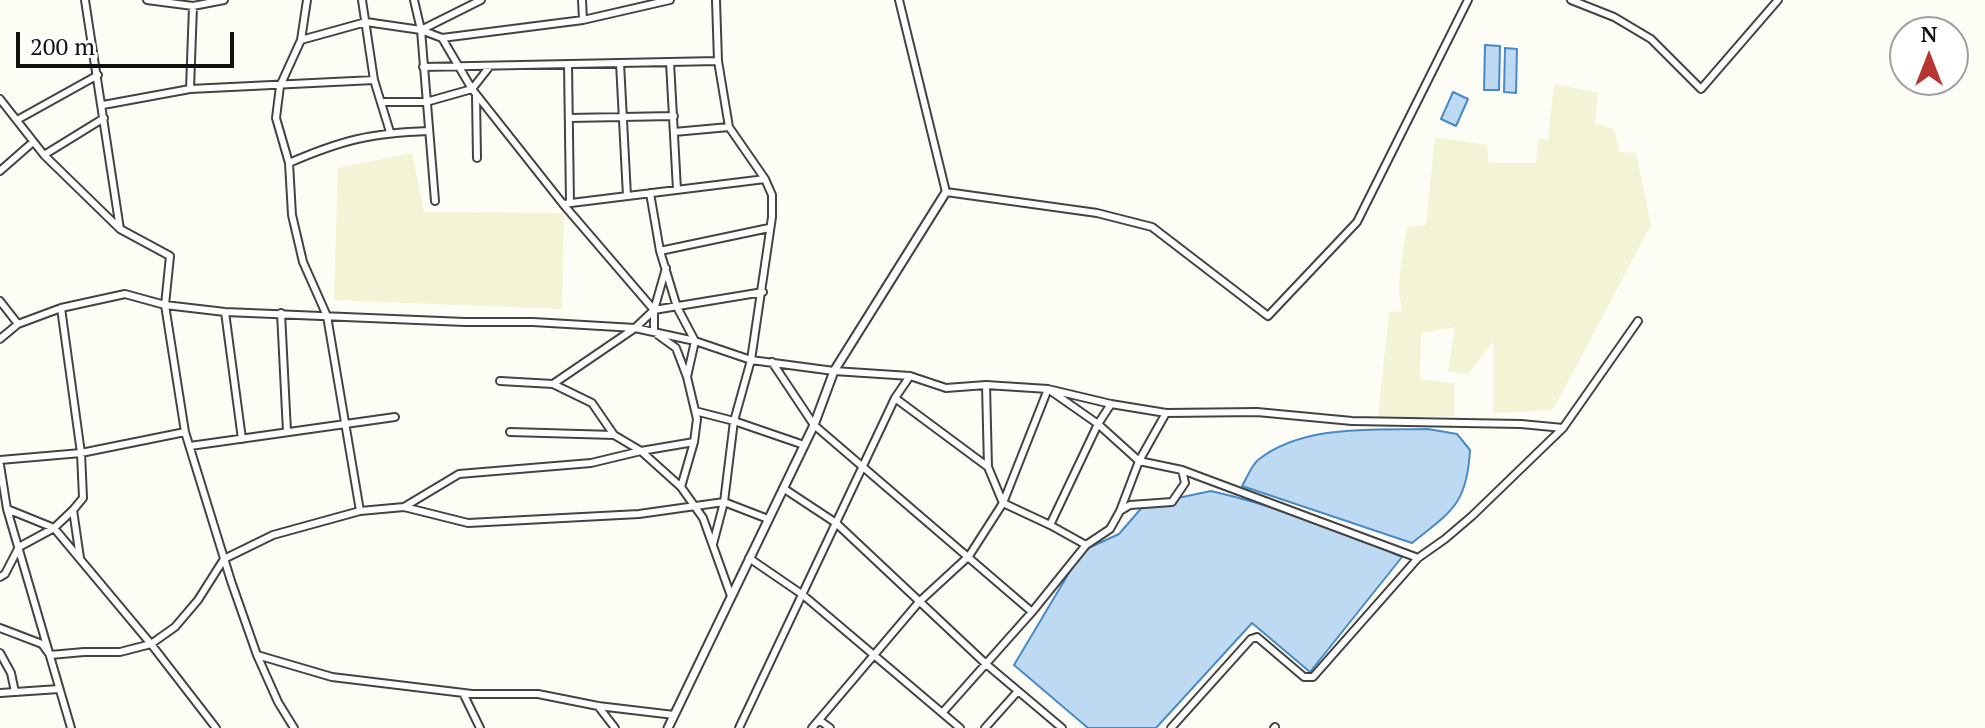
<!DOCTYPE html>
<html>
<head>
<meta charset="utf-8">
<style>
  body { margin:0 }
  #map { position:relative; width:1985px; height:728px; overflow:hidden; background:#fefdf5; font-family:"PT Serif",serif }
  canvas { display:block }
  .north { position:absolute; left:1889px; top:16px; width:80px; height:80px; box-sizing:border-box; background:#fff; border:2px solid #9f9f9f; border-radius:50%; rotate:0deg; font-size:22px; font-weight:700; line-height:32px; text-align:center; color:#101010 }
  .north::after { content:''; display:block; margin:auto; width:28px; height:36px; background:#b73632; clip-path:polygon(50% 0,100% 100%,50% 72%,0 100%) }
  .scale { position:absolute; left:16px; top:32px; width:218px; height:36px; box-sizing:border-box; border:4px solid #101010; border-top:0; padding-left:10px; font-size:24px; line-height:28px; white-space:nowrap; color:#101010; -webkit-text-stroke:6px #fff; paint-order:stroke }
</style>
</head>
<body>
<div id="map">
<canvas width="1985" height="728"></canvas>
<div class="north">N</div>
<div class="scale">200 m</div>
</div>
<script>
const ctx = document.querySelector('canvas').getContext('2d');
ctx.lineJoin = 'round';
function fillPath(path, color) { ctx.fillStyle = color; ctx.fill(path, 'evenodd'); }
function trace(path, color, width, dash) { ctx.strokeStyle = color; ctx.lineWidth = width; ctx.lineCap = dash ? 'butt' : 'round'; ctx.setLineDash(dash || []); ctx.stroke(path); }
const farmland = new Path2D(`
  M1554 84 1598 93 1595 123 1614 129 1620 152 1636 153 1651 225 1553 410 1493 413V342L1468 374 1448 372 1455 327 1421 334 1420 379 1454 383V416L1378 418 1389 312 1402 311 1399 291 1400 272 1407 227 1426 225 1435 137 1487 145 1489 163H1536L1538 138 1548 140Z
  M412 153 424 212 564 213 562 309 334 300 338 168Z`);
const water = new Path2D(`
  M1485 45 1500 46 1499 90H1484Z
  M1505 48 1517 49 1516 93 1504 92Z
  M1453 92 1468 99 1456 126 1441 119Z
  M1428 429 1457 434 1470 450C1467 504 1452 511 1412 543L1242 486C1247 478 1251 466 1258 460 1303 424 1374 430 1428 429Z
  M1211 491C1277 506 1340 530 1402 557L1310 672 1252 623 1156 728H1088L1014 665 1082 551 1119 534 1144 505Z`);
const minor = new Path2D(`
  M85 0 120 229
  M147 0 193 6 224 0
  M307 0 301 40 280 86 276 118 289 163 292 215 303 262 327 316 360 511
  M362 0 374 80 390 132
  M414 0 421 30 435 201
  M582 0 583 20
  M899 0 946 192 1097 213 1152 227 1268 316 1357 222 1468 0
  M1571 0 1614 17 1651 39 1701 89 1778 0
  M421 30 481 0
  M442 38 472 89 563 204 654 310V332L676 348 687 377
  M301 40 366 22 421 30 442 38 583 20 670 0
  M670 62 677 190
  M620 63 627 196
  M568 64 570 203
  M423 67 718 61
  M190 89 193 6
  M476 95 477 158
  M0 99 44 155 120 229 170 256 165 305 185 432 231 581 257 655 278 702 294 728
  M382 102H426L472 89 490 66
  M103 105 190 89 374 80
  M569 118 674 116
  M17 120 98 75
  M674 132 729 127
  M44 155 104 118
  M289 163C342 140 371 133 429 131
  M0 171 33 142
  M650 193 660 251 677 307 695 341 687 377 697 419 694 442 681 487 703 518 731 596
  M563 204 765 179
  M660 251 769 228
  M0 301 18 324
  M61 308 81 453 83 498 73 510 80 558
  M654 310 763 292
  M225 312 242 439
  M281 313 287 432
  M0 339 18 324 61 308 125 294 165 305 225 312 465 322H533L635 328 695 341 751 360 834 371 910 376 946 388 986 385 1048 389 1111 404 1166 413 1257 412 1352 421 1521 424 1563 428
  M772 362 814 425 1032 612
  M500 381 553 384 592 403 614 435 641 451 681 487
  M553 384 635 328 654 310 666 268
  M986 385 988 467 1003 503 1050 525 1086 545
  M895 398 988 467
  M695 411 734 421 804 445
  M510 432 614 435
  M190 446 395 417
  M0 460 81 453 185 432
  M0 465 7 509 54 528 151 644 216 728
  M783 488 836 523 986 664 1062 728
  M404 507 459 474 591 463 641 451 694 442
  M7 509 71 728
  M1120 511 1139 461 1166 413
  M1050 525 1098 424 1111 404
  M713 544 724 502 734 421 751 360 772 217V195L765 179 729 127 718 61 716 0
  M749 558 803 595 960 728
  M0 577 5 574 19 547 54 528 73 510
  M0 628 42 644 50 655 84 652H120L151 644 175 627 198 600 224 559 273 535 360 511 404 507 468 523 639 514 724 502 768 519
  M0 653 11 673 15 692
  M257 655 332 677 472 694H538L598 706 674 715
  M0 693 59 689
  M463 693 480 728
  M598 706 615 728
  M943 712 1032 612 1086 545 1110 529 1120 511 1130 505 1172 502 1185 483 1182 470
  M819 720 830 728
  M739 728 895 398 910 376
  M812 728 919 602 969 556 1003 503 1048 389 1098 424 1139 461 1182 470 1418 558
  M985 728 1018 691
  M1171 728 1251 639 1257 637 1304 677H1313L1418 558 1445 539 1472 516 1563 428 1638 321
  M1274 728 1275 727`);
const tertiary = new Path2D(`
  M668 728 814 425 834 371 946 192`);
fillPath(farmland, '#f3f3d6');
fillPath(water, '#bddaf2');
trace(water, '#498ac4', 2);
trace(minor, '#434343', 10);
trace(tertiary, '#434343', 11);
trace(minor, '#fff', 6);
trace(tertiary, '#fff', 7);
</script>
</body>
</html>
